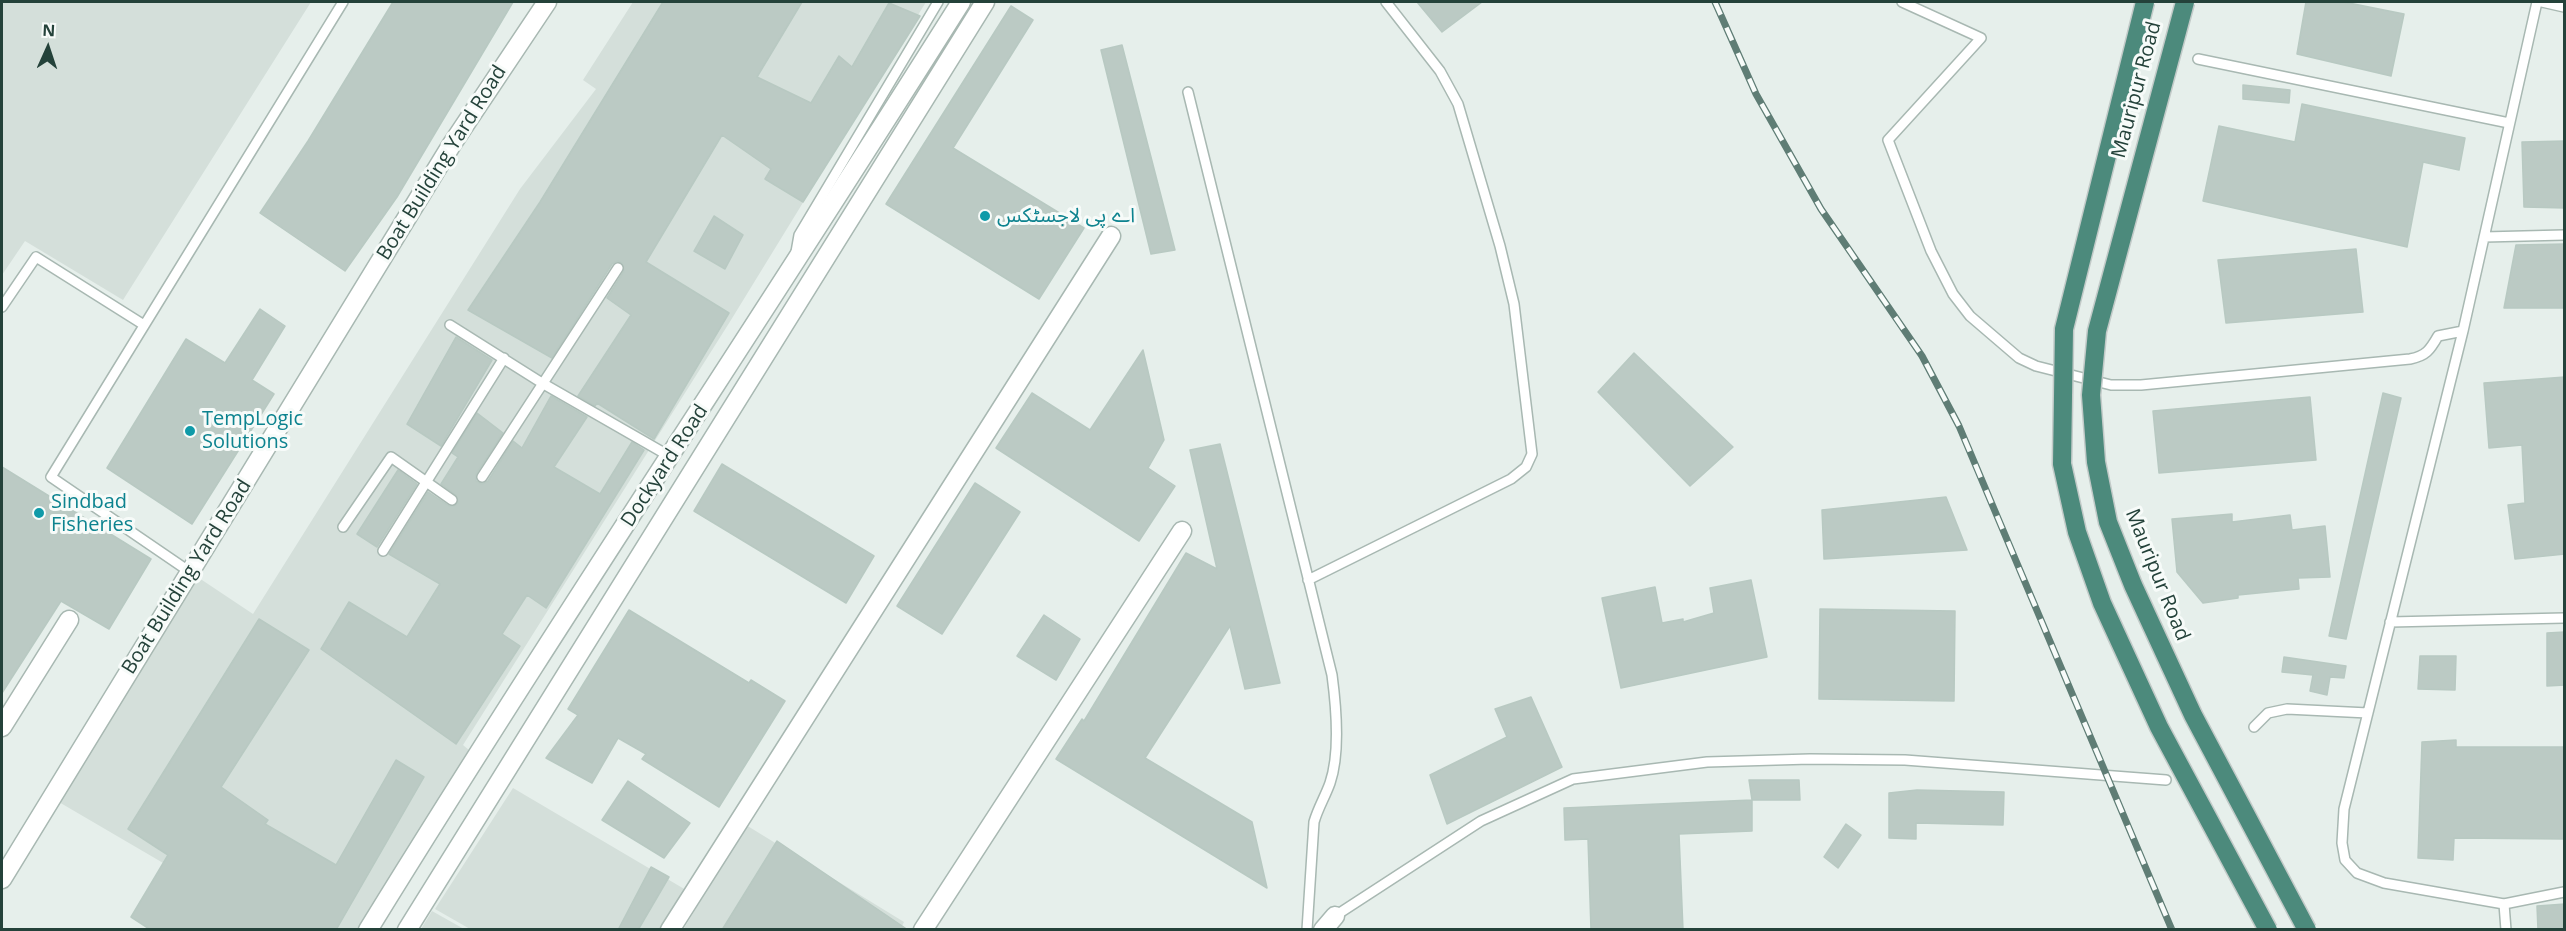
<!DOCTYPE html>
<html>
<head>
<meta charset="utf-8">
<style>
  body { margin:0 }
  #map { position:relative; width:2566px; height:931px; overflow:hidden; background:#e6efeb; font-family:"Open Sans",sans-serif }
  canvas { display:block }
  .frame { position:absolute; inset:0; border:3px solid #24423a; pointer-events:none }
  .north { position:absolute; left:18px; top:18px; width:60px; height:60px; -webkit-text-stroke:4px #f7fbf9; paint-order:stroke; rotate:3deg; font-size:16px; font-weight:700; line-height:24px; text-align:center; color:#24423a }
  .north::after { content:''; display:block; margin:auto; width:21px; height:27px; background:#24423a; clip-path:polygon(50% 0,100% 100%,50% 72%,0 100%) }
</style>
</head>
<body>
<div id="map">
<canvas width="2566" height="931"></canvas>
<div class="frame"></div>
<div class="north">N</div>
</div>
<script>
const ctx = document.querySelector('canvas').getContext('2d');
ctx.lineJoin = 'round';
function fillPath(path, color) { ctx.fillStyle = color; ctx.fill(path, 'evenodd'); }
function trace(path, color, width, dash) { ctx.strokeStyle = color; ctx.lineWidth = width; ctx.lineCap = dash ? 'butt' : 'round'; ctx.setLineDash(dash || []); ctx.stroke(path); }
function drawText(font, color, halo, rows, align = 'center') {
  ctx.font = font + ' "Open Sans","Noto Sans Arabic",sans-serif'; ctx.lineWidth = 6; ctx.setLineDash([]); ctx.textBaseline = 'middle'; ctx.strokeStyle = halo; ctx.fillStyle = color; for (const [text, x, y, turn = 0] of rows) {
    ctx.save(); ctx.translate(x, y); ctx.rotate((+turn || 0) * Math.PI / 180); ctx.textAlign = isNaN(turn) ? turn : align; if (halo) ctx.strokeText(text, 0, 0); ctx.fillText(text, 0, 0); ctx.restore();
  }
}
const built = new Path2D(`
  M2 2H311L123 300 25 241 2 275Z
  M633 2H926L731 320 463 745 476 756 368 929H276L52 798 190 572 253 614 520 189 596 89 583 80Z
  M513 788 686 890 661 929H470L435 909Z
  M746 825 904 922 900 930H683Z
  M432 911 464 929H421Z`);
const building = new Path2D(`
  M393 2H513L397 197 345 271 260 213 308 141Z
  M663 2H802L757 77 811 103 839 56 852 67 889 3 920 16 803 202 765 179 771 169 722 135 646 262 729 313 654 439 597 403 595 406 578 396 631 315 607 298 624 271 622 263 618 261 612 264 552 358 468 310 540 202Z
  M1417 2H1482L1442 32Z
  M2306 2H2344L2404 14 2391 76 2297 54Z
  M1011 6 1033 20 953 148 1084 228 1039 299 886 204Z
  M1122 45 1175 250 1151 254 1101 50Z
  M2243 85 2290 90 2289 103 2243 99Z
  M2302 104 2465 138 2459 170 2423 162 2407 247 2203 201 2219 126 2295 142Z
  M2565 141V208L2524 207 2522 142Z
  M714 216 743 235 725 269 694 251Z
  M2565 244V308H2504L2516 245Z
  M2356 249 2363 312 2226 323 2218 260Z
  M260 309 285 326 252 380 274 394 192 524 107 468 186 339 225 363Z
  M456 337 492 360 441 446 407 424Z
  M1143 350 1164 440 1148 468 1175 486 1139 541 996 448 1032 393 1090 430Z
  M1634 353 1733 447 1690 486 1598 392Z
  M2565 377V554L2515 559 2508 505 2525 503 2522 445 2489 448 2484 383Z
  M2383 393 2401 398 2346 639 2329 636Z
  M551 396 587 417 554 467 600 494 632 442 644 450 546 608 527 595 502 634 520 646 456 744 321 649 349 602 407 637 440 584 389 554 428 492 449 506H454L458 503 456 495 441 484 458 457 452 453 477 413 503 433 476 474V481L482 484 488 481 513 441 522 448Z
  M2310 397 2316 460 2159 473 2153 411Z
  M1220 444 1280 683 1245 689 1230 626 1145 758 1252 822 1267 888 1056 759 1082 719 1084 721 1186 553 1217 569 1190 450Z
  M722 464 874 556 846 603 694 511Z
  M2 467 151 559 109 629 61 601 2 693Z
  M398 470 417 484 377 547 357 534Z
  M975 483 1020 512 942 634 897 606Z
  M1946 497 1967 550 1824 559 1822 510Z
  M2232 514V522L2290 515 2292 530 2325 526 2330 577 2298 578 2299 589 2238 595V598L2203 603 2177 572 2172 519Z
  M1751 580 1767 657 1621 688 1602 598 1655 587 1662 623 1683 619V622L1714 613 1710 588Z
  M1820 609 1955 611 1954 701 1819 699Z
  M629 610 749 683 751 680 785 701 719 807 642 759 646 754 618 738 592 783 546 758 578 715 568 709Z
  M1044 615 1080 639 1056 680 1017 656Z
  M259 619 309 650 221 787 268 820 265 824 336 865 396 760 424 777 336 930H151L131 917 168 855 128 829Z
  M2565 632V685L2547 686V633Z
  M2420 656H2456L2455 690 2418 689Z
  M2284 657 2346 666 2344 678 2330 677 2327 695 2310 691 2313 675 2282 672Z
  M1531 697 1562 767 1447 824 1430 775 1507 737 1495 709Z
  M2456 740V747H2565V839L2454 838 2453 860 2418 858 2422 742Z
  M1749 780H1799L1800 800H1752Z
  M628 781 690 823 664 858 602 820Z
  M1917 790 2004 792 2003 825 1916 823V839L1889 838V793Z
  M1752 800V831L1679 834 1683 930H1591L1588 839 1565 840 1564 808Z
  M1846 824 1861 835 1838 868 1824 857Z
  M777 841 908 930H722Z
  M651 867 669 877 638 930H618Z
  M2565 904V930H2538L2537 906Z`);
const service = new Path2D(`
  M1902 2 1981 38 1888 140 1931 251 1953 294 1970 316 2019 358 2036 366 2111 385H2141L2410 359C2426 356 2430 350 2438 336L2463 331
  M2537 2 2463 331 2344 809 2342 843 2345 860 2357 873 2384 883 2504 904 2564 892
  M2542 2 2564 7
  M2198 59 2509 123
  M1188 92 1332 675C1336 705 1340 754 1330 783 1325 797 1318 808 1314 822L1307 930
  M2484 237 2564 235
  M796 252 799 235 938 2
  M2 307 36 257 144 325
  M450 325 542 383 671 457
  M482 477 618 268
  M343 527 391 457 452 500
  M383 551 504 358
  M190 572 51 477 343 2
  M1308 580 1511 479 1526 467 1532 454 1514 304 1500 246 1458 104 1440 71 1386 2
  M2390 622 2564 618
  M2254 727 2268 713 2287 709 2368 713
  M2504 904 2506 930
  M1335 916 1481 821 1573 779 1707 762 1810 759 1905 760 2166 780`);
const minor = new Path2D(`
  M2 727 69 620
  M2 879 452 144 547 2
  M670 930 1111 236
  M923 930 1182 531
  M1323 930 1335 916`);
const tertiary = new Path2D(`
  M368 930C561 617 766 312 961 2
  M407 930 985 2`);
const rail = new Path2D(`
  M1715 2 1756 94 1821 209 1922 356 1959 426 2172 930`);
const trunkBridge = new Path2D(`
  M2145 2 2064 329 2062 464 2077 532 2102 603 2159 727 2268 930
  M2185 2 2097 331 2091 395 2096 462 2108 522 2133 585 2193 715 2307 930`);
const markers = [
  [985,216,6,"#0f9aa8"],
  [190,431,6,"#0f9aa8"],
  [39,513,6,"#0f9aa8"]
];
const streetNames = [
  ["Mauripur Road",2137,90,-75],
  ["Boat Building Yard Road",442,163,-58],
  ["Dockyard Road",665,466,-57],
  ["Mauripur Road",2157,575,68],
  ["Boat Building Yard Road",187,577,-58]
];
const cultureNames = [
  ["اے پی لاجسٹکس",997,216],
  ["TempLogic",202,419],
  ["Solutions",202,442],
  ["Sindbad",51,502],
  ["Fisheries",51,525]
];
fillPath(built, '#d4dfda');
fillPath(building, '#bbcac4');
trace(building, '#b8c9c2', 1.5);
trace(service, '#a8b8b2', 12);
trace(minor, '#a8b8b2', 21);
trace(tertiary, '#a8b8b2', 21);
trace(service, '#fff', 9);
trace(minor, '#fff', 18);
trace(tertiary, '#fff', 18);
trace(rail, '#5f7d75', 7);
trace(rail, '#f7fbf9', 4.5, [14]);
trace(trunkBridge, '#c2cac8', 21, []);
trace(trunkBridge, '#4c8a7c', 18);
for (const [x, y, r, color] of markers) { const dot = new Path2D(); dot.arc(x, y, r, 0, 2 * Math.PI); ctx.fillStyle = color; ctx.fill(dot); trace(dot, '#f7fbf9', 2); }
drawText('20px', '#24423a', '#f7fbf9', streetNames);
drawText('20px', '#0d838f', '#f7fbf9', cultureNames, 'left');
</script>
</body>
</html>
